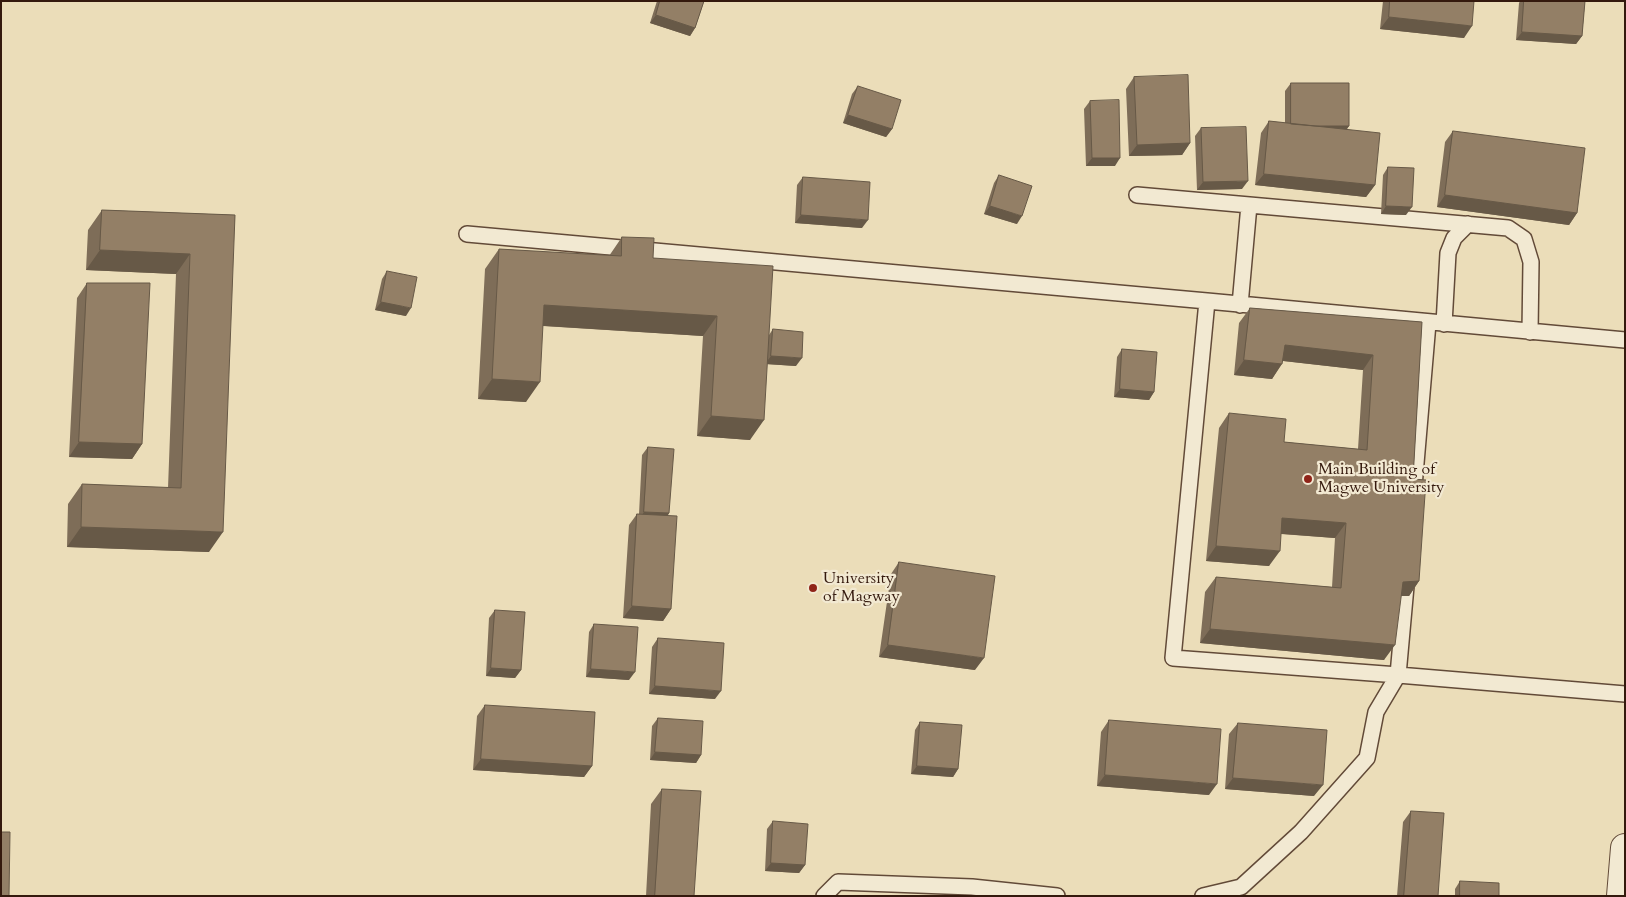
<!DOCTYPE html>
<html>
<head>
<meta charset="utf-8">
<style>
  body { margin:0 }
  #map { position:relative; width:1626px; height:897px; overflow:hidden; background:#ebddb9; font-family:Cardo,serif }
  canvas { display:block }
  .frame { position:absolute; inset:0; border:2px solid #34190d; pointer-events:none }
</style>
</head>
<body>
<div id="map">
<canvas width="1626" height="897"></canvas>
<div class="frame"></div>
</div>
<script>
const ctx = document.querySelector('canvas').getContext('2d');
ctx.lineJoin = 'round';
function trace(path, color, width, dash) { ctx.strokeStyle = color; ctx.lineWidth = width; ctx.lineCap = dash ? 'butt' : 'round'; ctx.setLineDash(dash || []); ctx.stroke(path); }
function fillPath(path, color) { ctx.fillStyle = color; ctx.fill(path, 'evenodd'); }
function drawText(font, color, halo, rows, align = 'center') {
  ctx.font = font + ' Cardo,serif'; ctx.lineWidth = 4.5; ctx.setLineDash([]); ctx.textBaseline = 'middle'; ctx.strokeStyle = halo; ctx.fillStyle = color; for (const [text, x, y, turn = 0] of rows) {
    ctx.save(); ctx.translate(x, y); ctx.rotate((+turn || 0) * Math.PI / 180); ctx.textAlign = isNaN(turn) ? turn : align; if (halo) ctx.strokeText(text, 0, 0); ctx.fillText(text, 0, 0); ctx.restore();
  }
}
const service = new Path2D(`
  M1137 195 1508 228 1524 239 1531 262 1530 332
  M467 234 1207 301
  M1240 305 1249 205
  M1444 324 1448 253 1454 238 1468 224
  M1413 498 1428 323
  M1407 575 1398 675 1173 658 1207 301 1625 340
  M824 896 838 882 972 887 1057 896
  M1203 896 1241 887 1301 832 1367 758 1376 712 1398 675 1625 694`);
const tertiary = new Path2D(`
  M1621 896 1625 848`);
const wall = new Path2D(`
  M657 1H704L695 28 690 36 650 23Z
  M1383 1H1474L1464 38 1380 29Z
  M1520 1H1585L1582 36 1576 44 1516 40 1519 3Z
  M1134 77 1190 143 1182 155 1129 156 1126 89Z
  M1291 83 1349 126 1347 129 1375 185 1366 197 1255 185 1261 133 1269 121 1285 123V91Z
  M858 86 892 129 886 137 843 123 852 94Z
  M1090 101 1115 166H1086L1084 109Z
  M1201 128 1242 189 1197 190 1195 136Z
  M1453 131 1577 213 1569 225 1437 207 1445 142Z
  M1388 167 1406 215 1381 214 1383 175Z
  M999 175 1017 224 984 214 994 183Z
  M803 177 862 228 795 223 797 185Z
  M102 210 235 215 209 552 67 547 68 504 82 484 168 488 176 274 86 270 88 230Z
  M622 237 769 335 773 329 796 366 767 364 750 440 697 436 703 336 543 326 526 402 478 399 485 269 499 249 609 256Z
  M387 271 406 316 375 310 382 279Z
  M87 283 142 444 132 459 69 457 77 298Z
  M1250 308 1422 322 1413 479 1419 581 1409 596H1401L1384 660 1200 643 1205 592 1216 577 1332 587 1335 538 1281 534 1269 566 1206 561 1219 428 1229 413 1284 442 1358 449 1363 370 1283 361 1272 379 1234 375 1239 323Z
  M1122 349 1154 392 1149 400 1114 397 1117 357Z
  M648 447 669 513 668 515 671 609 663 621 623 618 629 525 637 514H639L642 455Z
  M899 562 975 670 879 657 891 574Z
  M495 610 521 670 515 678 486 676 489 618Z
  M594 624 629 680 586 677 589 632Z
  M658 638 715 699 649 694 652 647Z
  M485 705 592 766 584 777 473 770 477 716Z
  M658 718 701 755 696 763 650 760 652 726Z
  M1109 720 1209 795 1097 786 1101 732Z
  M920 722 958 769 953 777 911 774 915 730Z
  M1238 723 1314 796 1225 789 1229 734Z
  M662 789 694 896H646L651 804Z
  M1411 811 1438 896H1397L1403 822Z
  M773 821 805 865 799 873 765 871 767 829Z
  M1460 881 1499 896H1455V889Z`);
const shadedWall = new Path2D(`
  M656 15 695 28 690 36 650 23Z
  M1389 17 1472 26 1464 38 1380 29Z
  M1522 32 1582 36 1576 44 1516 40Z
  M848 115 892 129 886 137 843 123Z
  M1291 126H1349L1343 134Z
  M1190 143 1182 155 1129 156 1137 145Z
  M1092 158H1120L1115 166H1086Z
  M1264 174 1375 185 1366 197 1255 185Z
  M1248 181 1242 189 1197 190 1203 182Z
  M1445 195 1577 213 1569 225 1437 207Z
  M990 206 1022 216 1017 224 984 214Z
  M1386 206 1412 207 1406 215 1381 214Z
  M801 215 868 220 862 228 795 223Z
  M100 250 190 254 176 274 86 270Z
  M381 302 411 308 406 316 375 310Z
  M544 305 717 316 703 336 530 325Z
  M1285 345 1373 355 1363 370 1275 360Z
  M771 356 802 358 796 366 765 364Z
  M1244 360 1282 364 1272 379 1234 375Z
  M492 379 540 382 526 402 478 399Z
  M1120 389 1154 392 1149 400 1114 397Z
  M711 416 764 420 750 440 697 436Z
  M79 442 142 444 132 459 69 457Z
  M644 512 669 513 664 521 639 520Z
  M1282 518 1346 523 1335 538 1271 533Z
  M81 527 223 532 209 552 67 547Z
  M1216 546 1280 551 1269 566 1206 561Z
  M1419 581 1409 596H1392L1403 582Z
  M632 606 671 609 663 621 623 618Z
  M1210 629 1395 645 1384 660 1200 643Z
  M888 645 984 658 975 670 879 657Z
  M491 668 521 670 515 678 486 676Z
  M591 669 635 672 629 680 586 677Z
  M655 686 721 691 715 699 649 694Z
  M655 752 701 755 696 763 650 760Z
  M481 759 592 766 584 777 473 770Z
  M917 766 958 769 953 777 911 774Z
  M1105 775 1217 784 1209 795 1097 786Z
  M1233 778 1323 785 1314 796 1225 789Z
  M771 863 805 865 799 873 765 871Z`);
const building = new Path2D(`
  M660 1H704L695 28 656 15Z
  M1390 1H1474L1472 26 1389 17Z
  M1524 1H1585L1582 36 1522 32Z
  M1188 75 1190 143 1137 145 1134 77Z
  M1291 83H1349V126H1315L1291 124Z
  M858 86 901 100 892 129 848 115Z
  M1119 100 1120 158H1092L1090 101Z
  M1269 121 1380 133 1375 185 1264 174Z
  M1246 127 1248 181 1203 182 1201 128Z
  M1453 131 1585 148 1577 213 1445 195Z
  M1388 167 1414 168 1412 207 1386 206Z
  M999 175 1032 186 1022 216 990 206Z
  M803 177 870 182 868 220 801 215Z
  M102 210 235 215 223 532 81 527 82 484 181 488 190 254 100 250Z
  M622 237 654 238 653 258 773 266 764 420 711 416 717 316 544 305 540 382 492 379 499 249 621 256Z
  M387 271 417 277 411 308 381 302Z
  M87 283H150L142 444 79 442Z
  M1250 308 1422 322 1413 479 1426 480 1419 581 1403 582 1395 645 1210 629 1216 577 1341 588 1346 523 1282 518 1280 551 1216 546 1229 413 1286 419 1284 442 1367 450 1373 355 1285 345 1282 364 1244 360Z
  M773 329 803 332 802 358 771 356Z
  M1122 349 1157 352 1154 392 1120 389Z
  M648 447 674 449 669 513 644 512Z
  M637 514 677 516 671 609 632 606Z
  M899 562 995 576 984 658 888 645Z
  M495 610 525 612 521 670 491 668Z
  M594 624 638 627 635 672 591 669Z
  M658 638 724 643 721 691 655 686Z
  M485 705 595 712 592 766 481 759Z
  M658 718 703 721 701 755 655 752Z
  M1109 720 1221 729 1217 784 1105 775Z
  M920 722 962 725 958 769 917 766Z
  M1238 723 1327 730 1323 785 1233 778Z
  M662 789 701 791 694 896H655Z
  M1411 811 1444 813 1438 896H1404Z
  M773 821 808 824 805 865 771 863Z
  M1 832H10L9 896H1Z
  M1460 881 1499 883V896H1460Z`);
const markers = [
  [1308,479,5,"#8f2418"],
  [813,588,5,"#8f2418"]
];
const poiNames = [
  ["Main Building of",1318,470],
  ["Magwe University",1318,488],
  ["University",823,579],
  ["of Magway",823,597]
];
trace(service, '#624a38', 18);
trace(tertiary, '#624a38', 30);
trace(service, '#f2e9d2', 15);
trace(tertiary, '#f2e9d2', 28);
fillPath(wall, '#7e6d58');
fillPath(shadedWall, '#675947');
fillPath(building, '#937f66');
trace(building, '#675947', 1);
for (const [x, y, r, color] of markers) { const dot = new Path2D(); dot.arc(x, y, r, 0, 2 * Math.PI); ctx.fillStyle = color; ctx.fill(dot); trace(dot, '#f2e9d2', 2); }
drawText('16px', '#34190d', '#f2e9d2', poiNames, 'left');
</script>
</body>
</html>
